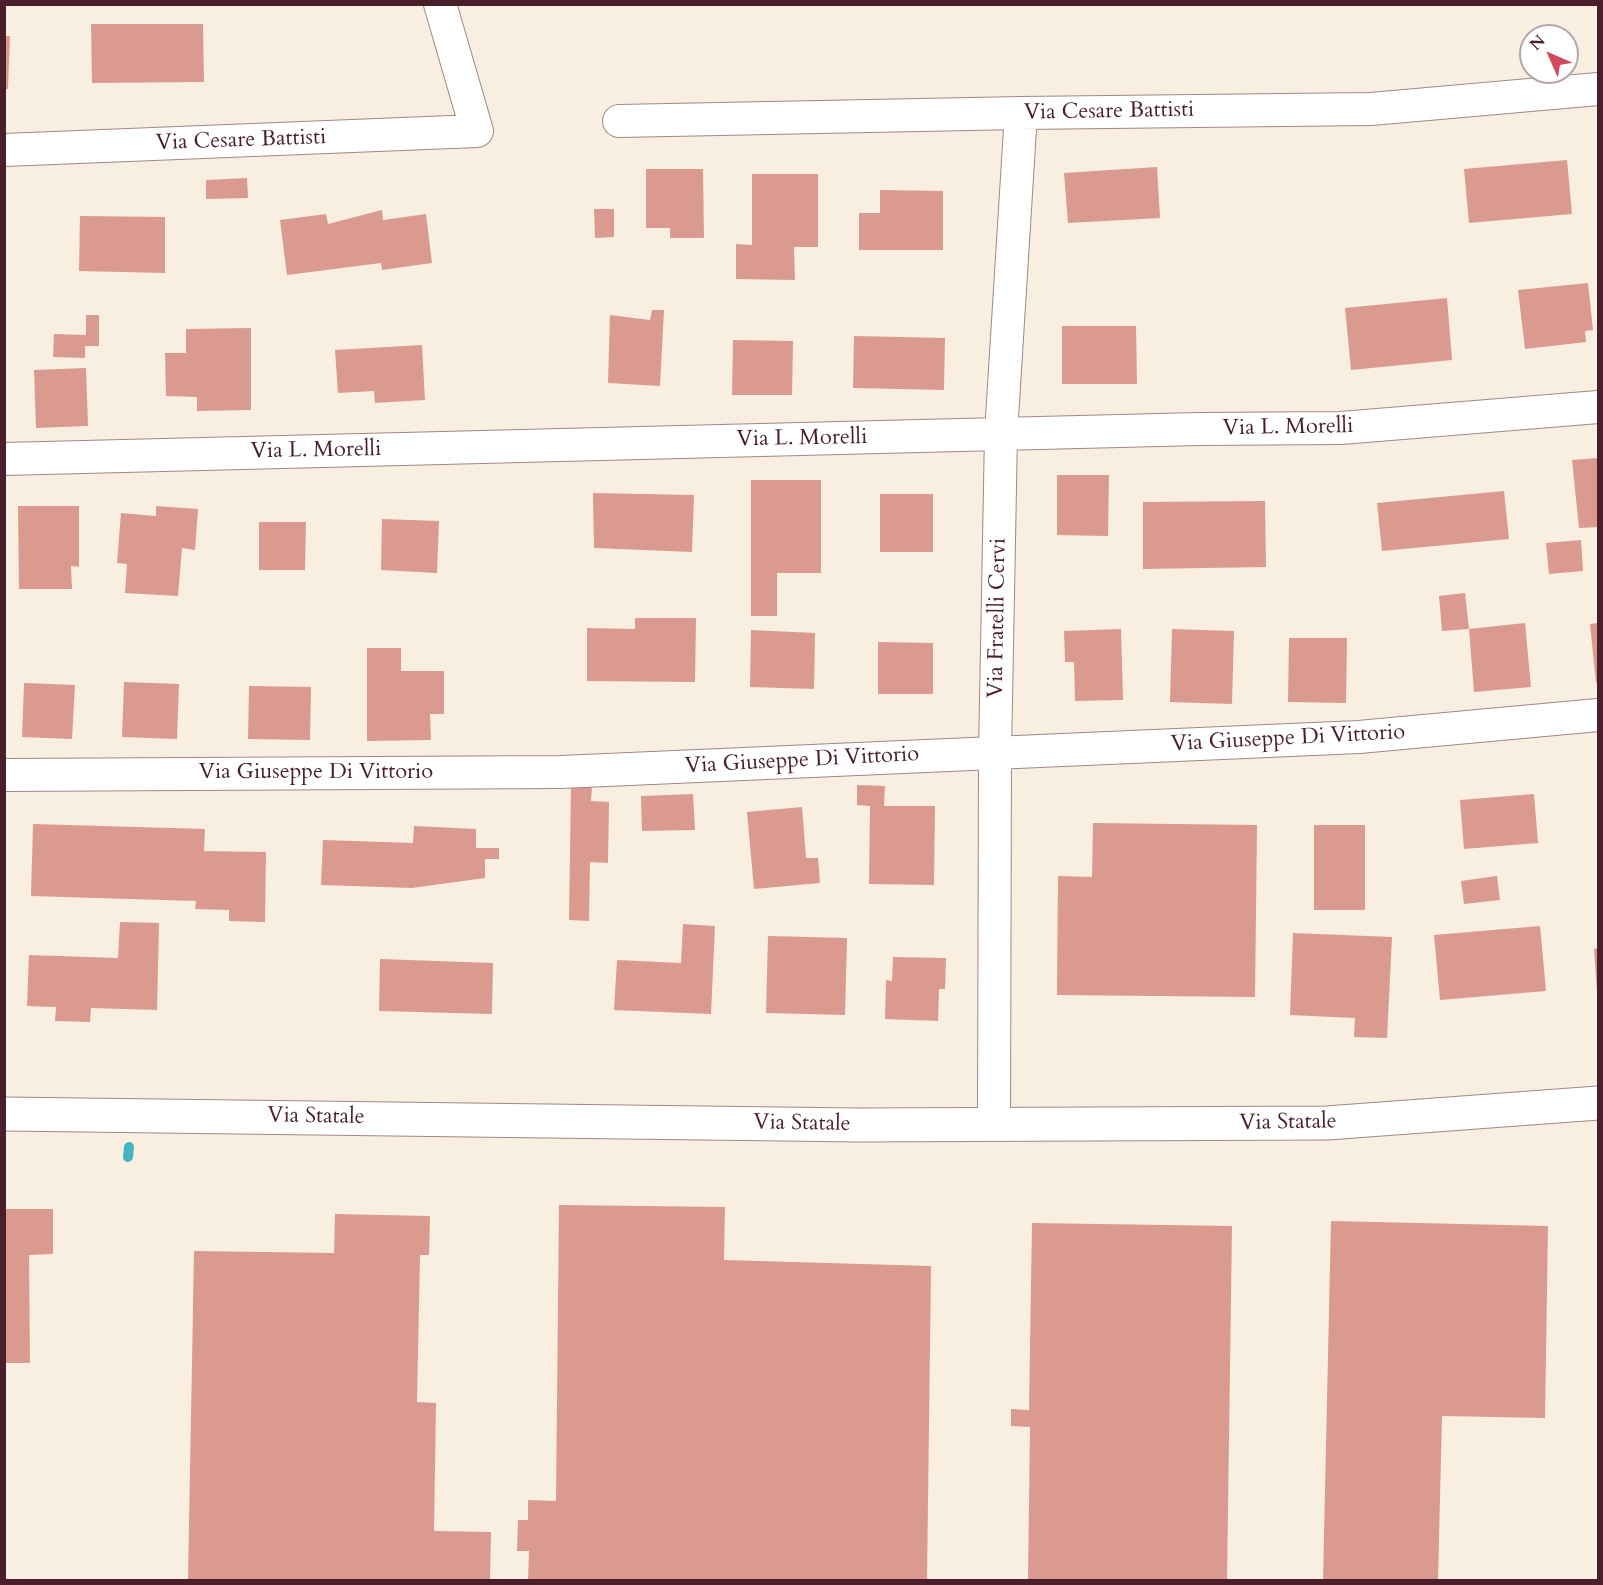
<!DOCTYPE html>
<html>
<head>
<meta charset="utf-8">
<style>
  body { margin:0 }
  #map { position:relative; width:1603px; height:1585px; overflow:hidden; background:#f8efe0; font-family:Cardo,serif }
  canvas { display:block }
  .frame { position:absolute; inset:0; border:6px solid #4a1f2b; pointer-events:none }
  .north { position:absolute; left:1519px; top:24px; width:60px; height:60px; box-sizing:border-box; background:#fff; border:2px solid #b7a5aa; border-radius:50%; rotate:315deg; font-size:16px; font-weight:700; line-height:24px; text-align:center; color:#4a1f2b }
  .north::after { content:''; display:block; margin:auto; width:21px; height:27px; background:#d1495b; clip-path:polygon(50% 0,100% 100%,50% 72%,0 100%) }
</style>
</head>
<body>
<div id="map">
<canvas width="1603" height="1585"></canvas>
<div class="frame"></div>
<div class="north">N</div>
</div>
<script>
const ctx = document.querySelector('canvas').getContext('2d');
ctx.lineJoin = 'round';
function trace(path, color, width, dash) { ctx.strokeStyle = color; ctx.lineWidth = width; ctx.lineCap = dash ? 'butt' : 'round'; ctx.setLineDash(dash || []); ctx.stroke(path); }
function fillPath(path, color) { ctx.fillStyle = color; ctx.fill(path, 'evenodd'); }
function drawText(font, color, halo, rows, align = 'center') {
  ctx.font = font + ' Cardo,serif'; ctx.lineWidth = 4.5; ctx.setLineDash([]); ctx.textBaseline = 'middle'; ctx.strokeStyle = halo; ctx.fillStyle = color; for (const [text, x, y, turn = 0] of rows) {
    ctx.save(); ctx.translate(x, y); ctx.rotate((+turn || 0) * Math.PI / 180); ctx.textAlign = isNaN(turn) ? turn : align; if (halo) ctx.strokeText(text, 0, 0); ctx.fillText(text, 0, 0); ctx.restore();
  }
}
const stream = new Path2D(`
  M128 1157 129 1147`);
const building = new Path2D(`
  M91 24H203L204 82 92 83Z
  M4 36H10L8 89H4Z
  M1567 160 1572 214 1469 223 1464 169Z
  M1157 167 1160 218 1068 223 1064 173Z
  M646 169H703L704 238H670V228H646Z
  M752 174H818V247H794L795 280 736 279V244L752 245Z
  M247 178 248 198 206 199V180Z
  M880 190 943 191V250H859V213H880Z
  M594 209H614V237L595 238Z
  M382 210 383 220 426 214 432 263 382 270 381 263 287 275 280 220 326 214 328 224Z
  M80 216 165 217V273L79 271Z
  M1588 283 1593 330 1585 331 1586 342 1525 349 1518 290Z
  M1447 298 1452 360 1351 370 1345 308Z
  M652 310H664L660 386 608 383 610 315 650 320Z
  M86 315H99V346H85V358L53 357 54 334 86 335Z
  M1062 326H1136L1137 384H1062Z
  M251 328V410L197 411V397L166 396 165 353H186V329Z
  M854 336 945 338 944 390 853 388Z
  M733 340 793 341 792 395H732Z
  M422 345 425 400 375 403 374 391 338 393 335 350Z
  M86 368 88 426 36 428 34 370Z
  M1598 458V527L1579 528 1572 460Z
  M1057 475H1109L1108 536 1057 535Z
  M751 480H821V573H777V616H751Z
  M1504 491 1509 539 1382 551 1377 503Z
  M593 493 694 495 692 552 594 548Z
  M880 494H933V552H880Z
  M1265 501 1266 567 1143 569V502Z
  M18 506H79V567L71 566 72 589H19Z
  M156 506 198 509 195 550 182 548 178 596 125 593 127 564 117 563 121 513 156 516Z
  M382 519 439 521 437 573 381 570Z
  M259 522H306L305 570H259Z
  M1581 540 1583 571 1549 574 1546 543Z
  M1465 593 1469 629 1442 631 1439 596Z
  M635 618H696L695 682 587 681V628L635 629Z
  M1525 623 1531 687 1474 692 1469 629Z
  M1598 623V683H1596L1590 624Z
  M1121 629 1123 700 1075 701 1074 662H1065L1064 631Z
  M1172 629 1234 631 1232 704 1170 702Z
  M751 630 815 633 814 689 750 687Z
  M1289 638H1347L1346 703 1288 702Z
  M878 642 933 643V694H878Z
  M367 648H401V671H444V714H430L431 740 367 741Z
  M124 682 179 684 177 739 122 737Z
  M24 683 75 685 72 739 22 737Z
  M249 686 311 687 310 740 248 739Z
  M857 785 885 786 884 806H935L934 885 869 884 870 806 857 805Z
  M571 786H592L591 801 609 802 608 863 590 862 589 921 569 920Z
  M693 794 695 830 642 831 641 796Z
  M1534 794 1538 843 1464 849 1460 800Z
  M802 807 806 858H818L820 883 754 889 747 812Z
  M1093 823 1257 825 1255 997 1057 995 1058 876 1092 877Z
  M33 824 205 829 204 851 266 852 265 922 229 921V910L195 909 196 901 31 896Z
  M1314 825H1365V910H1314Z
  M414 826 476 829V848H499V859H485V878L412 888 321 885 323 840 413 843Z
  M1497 876 1500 900 1464 904 1461 881Z
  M120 922 159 923 157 1010 91 1008 90 1022 55 1021 56 1007 27 1006 29 955 118 958Z
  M683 924 715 926 711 1014 614 1010 617 960 681 963Z
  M1540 926 1546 991 1440 1000 1434 935Z
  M1293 933 1392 937 1387 1038 1354 1037 1355 1018 1290 1015Z
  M768 936 847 938 845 1015 766 1013Z
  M1598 948V992H1597L1594 949Z
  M893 957 946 958 945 989H939L938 1021 885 1019 886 980 892 981Z
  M380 959 493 963 492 1014 379 1011Z
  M559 1205 725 1207 724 1260 931 1266 927 1580H528L529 1551H517L518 1520H528V1500L556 1501Z
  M5 1209H53V1254L29 1255 30 1363H5Z
  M335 1214 430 1216 429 1255H420L417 1402 436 1403 434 1531 491 1532 490 1580H188L194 1251 334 1253Z
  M1331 1221 1548 1226 1545 1418 1442 1416 1438 1580H1323Z
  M1032 1223 1232 1226 1227 1580H1028L1030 1427 1011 1426V1409L1029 1410Z`);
const minor = new Path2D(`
  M619 121 1021 113 1371 109 1598 89
  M4 150 477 131 440 4
  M4 459 1199 429 1341 428 1598 407
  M4 775 561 772 1359 737 1598 715
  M994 1124 995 753 1001 434 1021 113`);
const secondary = new Path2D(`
  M4 1114 858 1125 1327 1123 1598 1103`);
const streetNames = [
  ["Via Cesare Battisti",1109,112,-1],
  ["Via Cesare Battisti",241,141,-2],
  ["Via L. Morelli",1288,428,-1],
  ["Via L. Morelli",802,439,-1],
  ["Via L. Morelli",316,451,-1],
  ["Via Fratelli Cervi",998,618,-89],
  ["Via Giuseppe Di Vittorio",1288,739,-3],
  ["Via Giuseppe Di Vittorio",802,761,-3],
  ["Via Giuseppe Di Vittorio",316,773],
  ["Via Statale",316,1117,1],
  ["Via Statale",1288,1123,-1],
  ["Via Statale",802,1124,1]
];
trace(stream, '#45b3c0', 10);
fillPath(building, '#da9a90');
trace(minor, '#a18786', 34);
trace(secondary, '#a18786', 35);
trace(minor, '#fff', 32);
trace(secondary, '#fff', 33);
drawText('22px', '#4a1f2b', '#fff', streetNames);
</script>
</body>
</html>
